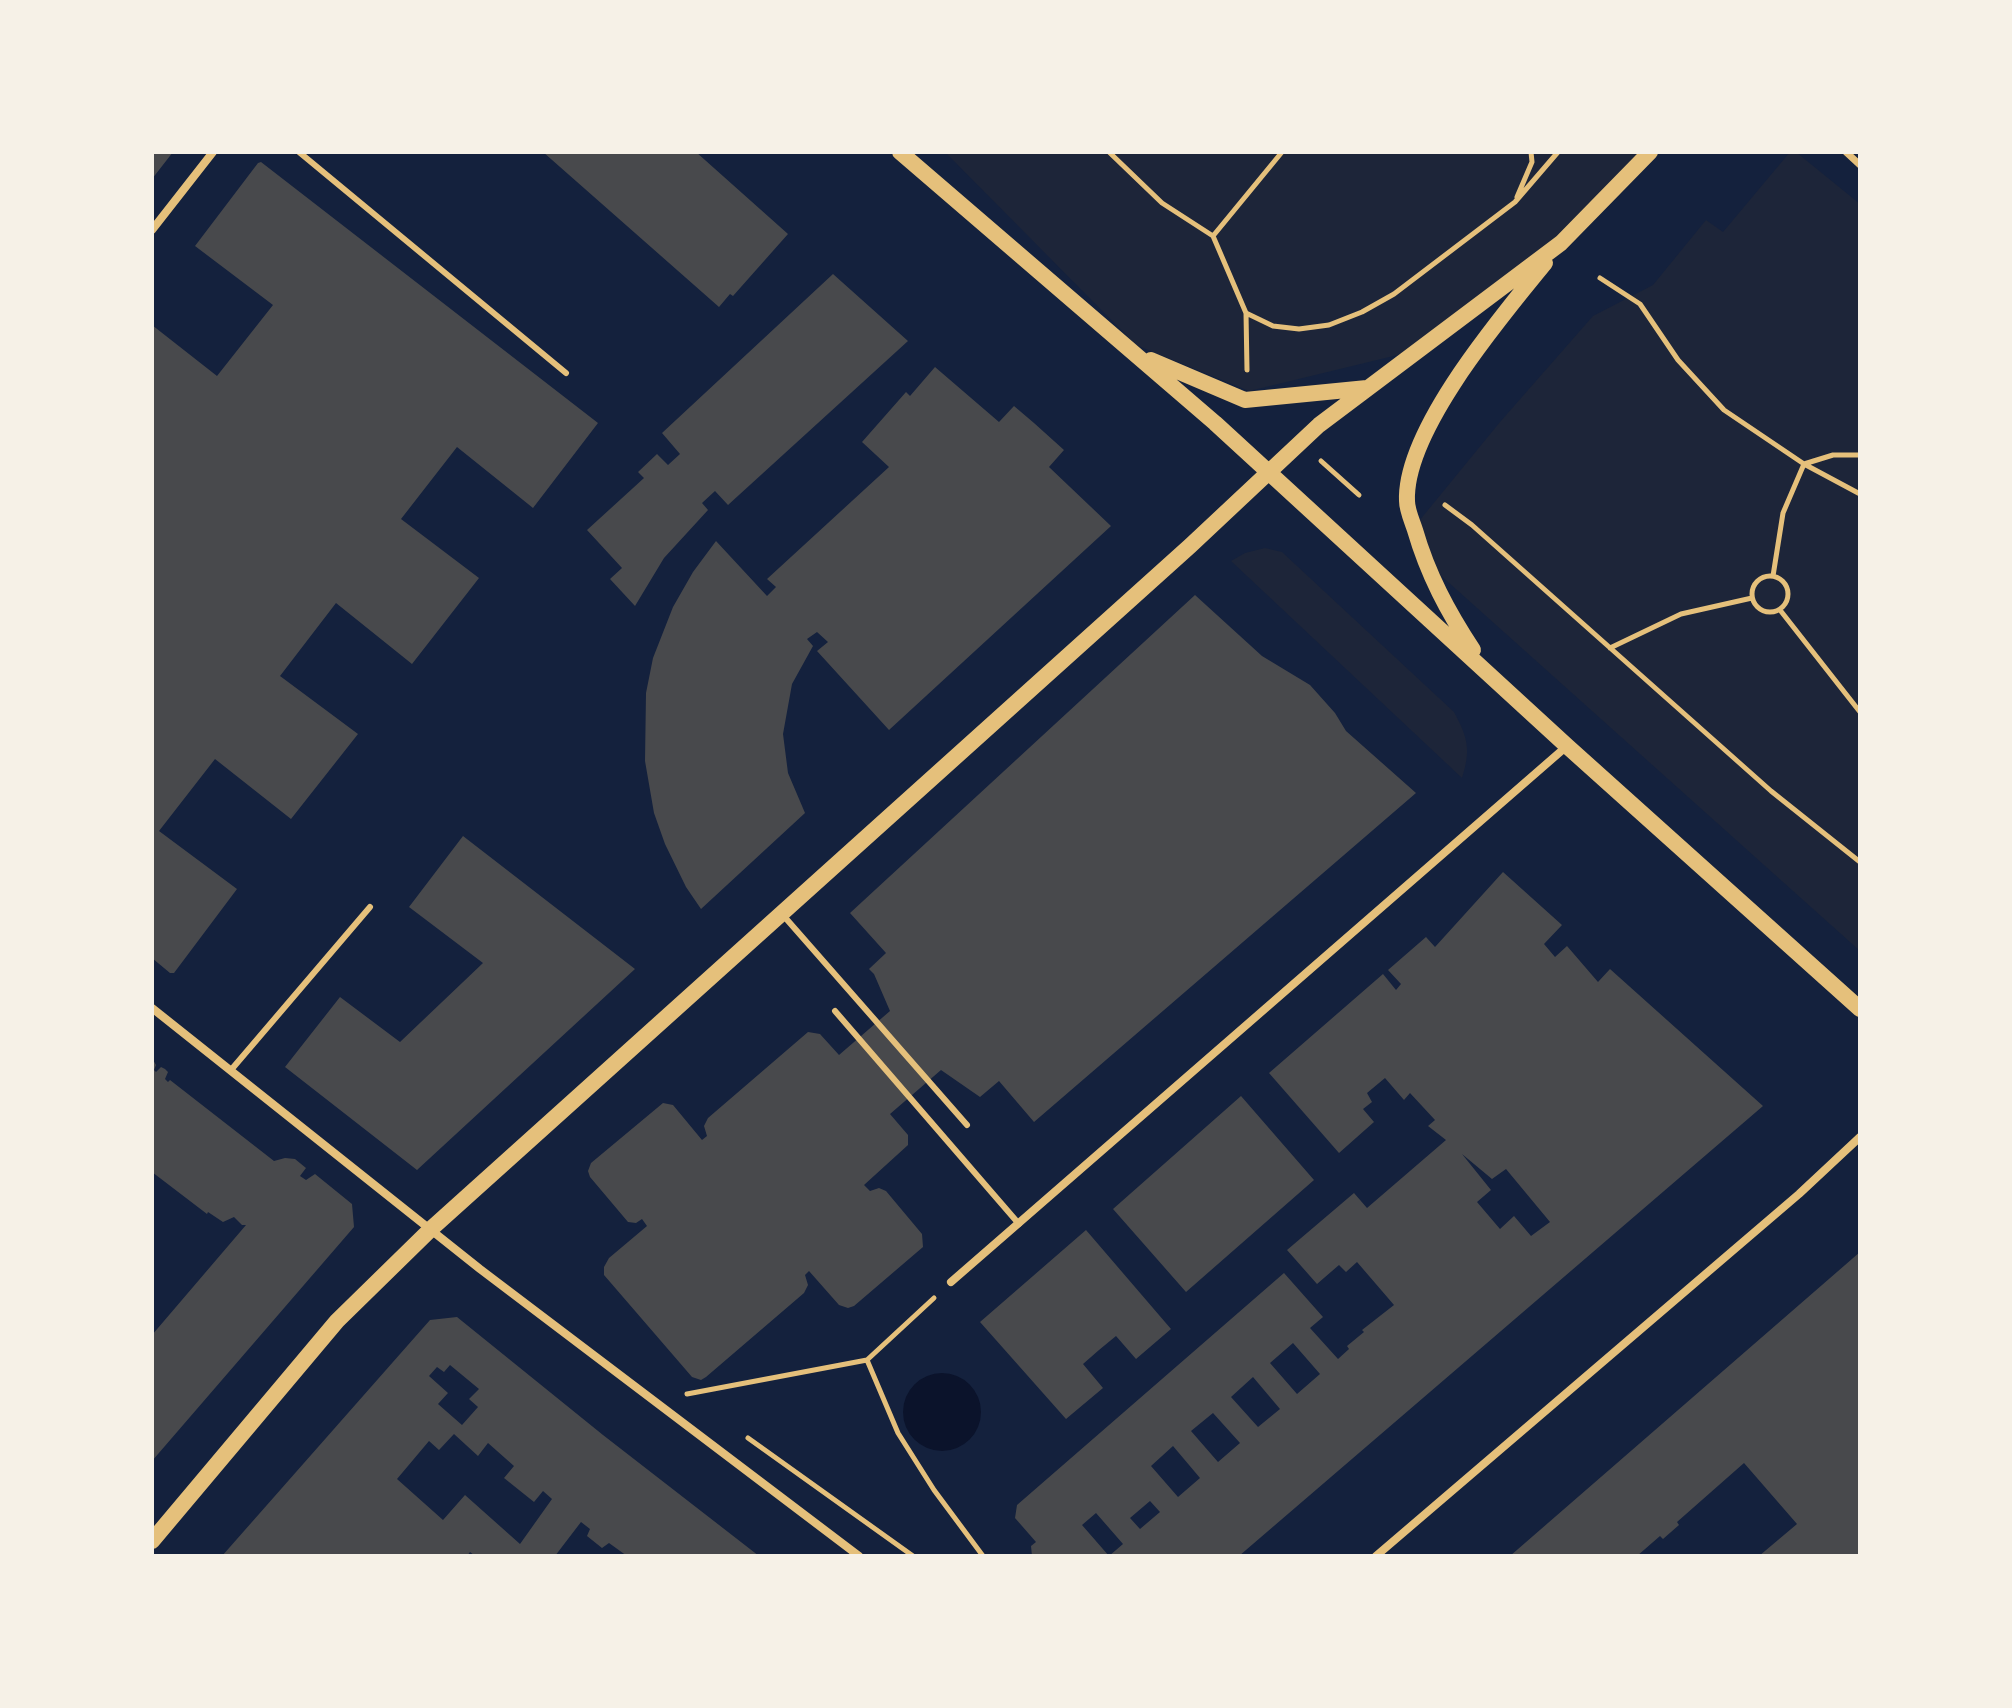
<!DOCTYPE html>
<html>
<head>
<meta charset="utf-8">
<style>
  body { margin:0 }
  #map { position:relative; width:2012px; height:1708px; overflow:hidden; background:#14213d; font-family:Poppins,sans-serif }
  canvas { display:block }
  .frame { position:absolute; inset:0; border:154px solid #f6f1e7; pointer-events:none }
</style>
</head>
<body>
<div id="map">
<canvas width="2012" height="1708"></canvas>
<div class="frame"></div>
</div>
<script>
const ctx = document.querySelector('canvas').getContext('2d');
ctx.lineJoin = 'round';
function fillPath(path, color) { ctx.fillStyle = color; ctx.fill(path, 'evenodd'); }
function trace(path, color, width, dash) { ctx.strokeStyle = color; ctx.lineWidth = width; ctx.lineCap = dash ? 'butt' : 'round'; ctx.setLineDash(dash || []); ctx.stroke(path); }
const green = new Path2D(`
  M945 152H1653L1561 243 1414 351 1249 391 1136 345Z
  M1790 152H1796L1860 204V951L1438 573 1419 521 1500 422 1593 316 1653 285 1706 220 1723 232Z
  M1265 548 1282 552 1454 712C1468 738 1471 750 1462 778L1231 561 1245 553Z`);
const water = new Path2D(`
  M903 1412a39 39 0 1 1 78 0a39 39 0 1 1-78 0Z`);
const building = new Path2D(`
  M152 152H173L152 179Z
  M543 152H696L788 234 733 296 730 294 719 307Z
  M261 162 598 423 533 508 457 447 401 519 479 578 412 664 336 603 280 676 358 734 291 819 215 759 159 831 237 889 174 973H170L152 958V325L217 376 273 305 195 246 258 163Z
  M833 274 908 341 728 505 715 491 702 503 708 510 664 558 635 606 610 579 622 568 587 530 644 478 638 472 657 454 668 465 680 454 662 433Z
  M935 367 999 422 1014 406 1034 423 1064 450 1049 467 1111 526 889 730 817 651 828 642 817 632 807 639 813 646 792 684 783 734 788 773 805 813 701 909 686 887 665 844 654 813 645 761 646 693 653 658 673 607 693 572 716 541 767 596 776 587 767 579 889 467 862 442 906 392 910 396Z
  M1195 595 1262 656 1310 685 1335 713 1346 731 1416 793 1034 1122 999 1081 980 1097 941 1070 890 1114 908 1135V1145L864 1185 870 1191 879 1188 886 1191 922 1234 923 1247 854 1306 848 1308 839 1305 809 1271 805 1275 808 1285 804 1293 706 1377 701 1380 692 1377 604 1275V1267L609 1258 647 1226 642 1219 636 1223 628 1222 590 1177 588 1171 591 1163 663 1103 673 1105 702 1140 707 1136 704 1126 708 1118 808 1032 820 1034 839 1055 890 1011 874 974 869 969 886 953 850 913Z
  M463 836 635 969 417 1170 285 1067 340 997 400 1042 483 963 409 907Z
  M1503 872 1562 925 1544 944 1555 957 1567 946 1598 982 1610 969 1763 1106 1239 1556H1109L1123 1544 1096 1513 1082 1525 1109 1556H1032L1031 1546 1036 1542 1015 1518 1017 1505 1284 1273 1323 1317 1310 1328 1338 1359 1349 1349 1347 1346 1364 1332 1362 1330 1394 1305 1357 1262 1346 1272 1339 1265 1317 1284 1287 1250 1354 1193 1367 1208 1446 1140 1428 1126 1435 1120 1410 1093 1404 1100 1385 1078 1367 1093 1372 1102 1363 1109 1374 1122 1339 1153 1269 1073 1383 974 1396 990 1401 984 1388 970 1426 937 1435 947ZM1462 1154 1492 1179 1506 1169 1550 1222 1531 1236 1514 1216 1500 1229 1477 1202 1491 1190ZM1293 1343 1320 1374 1297 1394 1270 1363ZM1253 1377 1280 1409 1258 1427 1231 1397ZM1213 1413 1240 1443 1218 1462 1191 1431ZM1173 1446 1200 1478 1178 1497 1151 1466ZM1150 1501 1160 1512 1140 1529 1130 1518Z
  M152 1058 156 1065 154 1070 156 1072 161 1067 165 1069 168 1072 165 1079 168 1082 170 1080 274 1161 285 1158 295 1159 306 1168 300 1176 306 1180 315 1174 352 1204 354 1227 152 1461V1335L246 1225H242L234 1217 223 1222 208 1212 207 1214 152 1172Z
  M1241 1096 1314 1180 1186 1292 1113 1209Z
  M1086 1230 1171 1329 1136 1359 1116 1336 1099 1350 1083 1364 1103 1388 1066 1419 980 1322Z
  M1860 1252V1556H1759L1797 1524 1744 1463 1677 1522 1679 1525 1663 1539 1660 1536 1637 1556H1510Z
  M457 1317 603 1435 759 1556H627L609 1543 602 1548 587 1536 590 1529 581 1522 555 1556H475L470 1552 467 1556H222L430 1320ZM450 1365 479 1389 469 1399 478 1407 462 1425 438 1404 448 1393 429 1376 437 1367 444 1372ZM454 1434 478 1456 488 1443 514 1466 504 1478 534 1502 543 1491 552 1499 520 1544 465 1495 443 1520 397 1479 429 1441 439 1450Z`);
const path = new Path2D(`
  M1109 152 1162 203 1213 236 1246 313 1247 370
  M1517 197 1532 162 1531 152
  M1213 236 1282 152
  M1600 278 1640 304 1678 360 1724 410 1804 464 1860 494
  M1246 313 1273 326 1299 329 1329 325 1362 312 1394 294 1515 202 1558 152
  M1321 461 1359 495
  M1445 505 1472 525 1771 791 1860 862
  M1752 594a18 18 0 1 1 36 0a18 18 0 1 1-36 0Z
  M1773 576 1783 513 1804 464 1833 455H1860
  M1780 610 1860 712
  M1610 648 1681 614 1752 598
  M867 1360 898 1433 934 1490 983 1556
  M687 1394 867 1360 934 1298
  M748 1438 913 1556`);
const service = new Path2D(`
  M299 152 566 373
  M782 914 967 1125
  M835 1011 1019 1224
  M231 1070 370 907`);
const pedestrian = new Path2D(`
  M1846 152 1860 165`);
const minor = new Path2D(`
  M152 230 213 152
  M152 1008 480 1269 859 1556
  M951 1282 1567 746
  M1376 1556 1799 1194 1860 1137`);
const secondary = new Path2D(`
  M900 152 1215 423 1567 746 1860 1009
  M1151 360 1245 400 1367 388
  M1473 650C1448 612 1428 575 1415 530 1412 521 1407 510 1407 501 1404 431 1501 317 1545 263
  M152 1541 337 1321 432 1228 1190 546 1319 425 1561 243 1650 152`);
fillPath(green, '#1d2539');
fillPath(water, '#0b132b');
fillPath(building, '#48494c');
trace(path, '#e5c07b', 5);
trace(service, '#e5c07b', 6);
trace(pedestrian, '#e5c07b', 7);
trace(minor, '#e5c07b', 8);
trace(secondary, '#e5c07b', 16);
</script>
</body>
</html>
